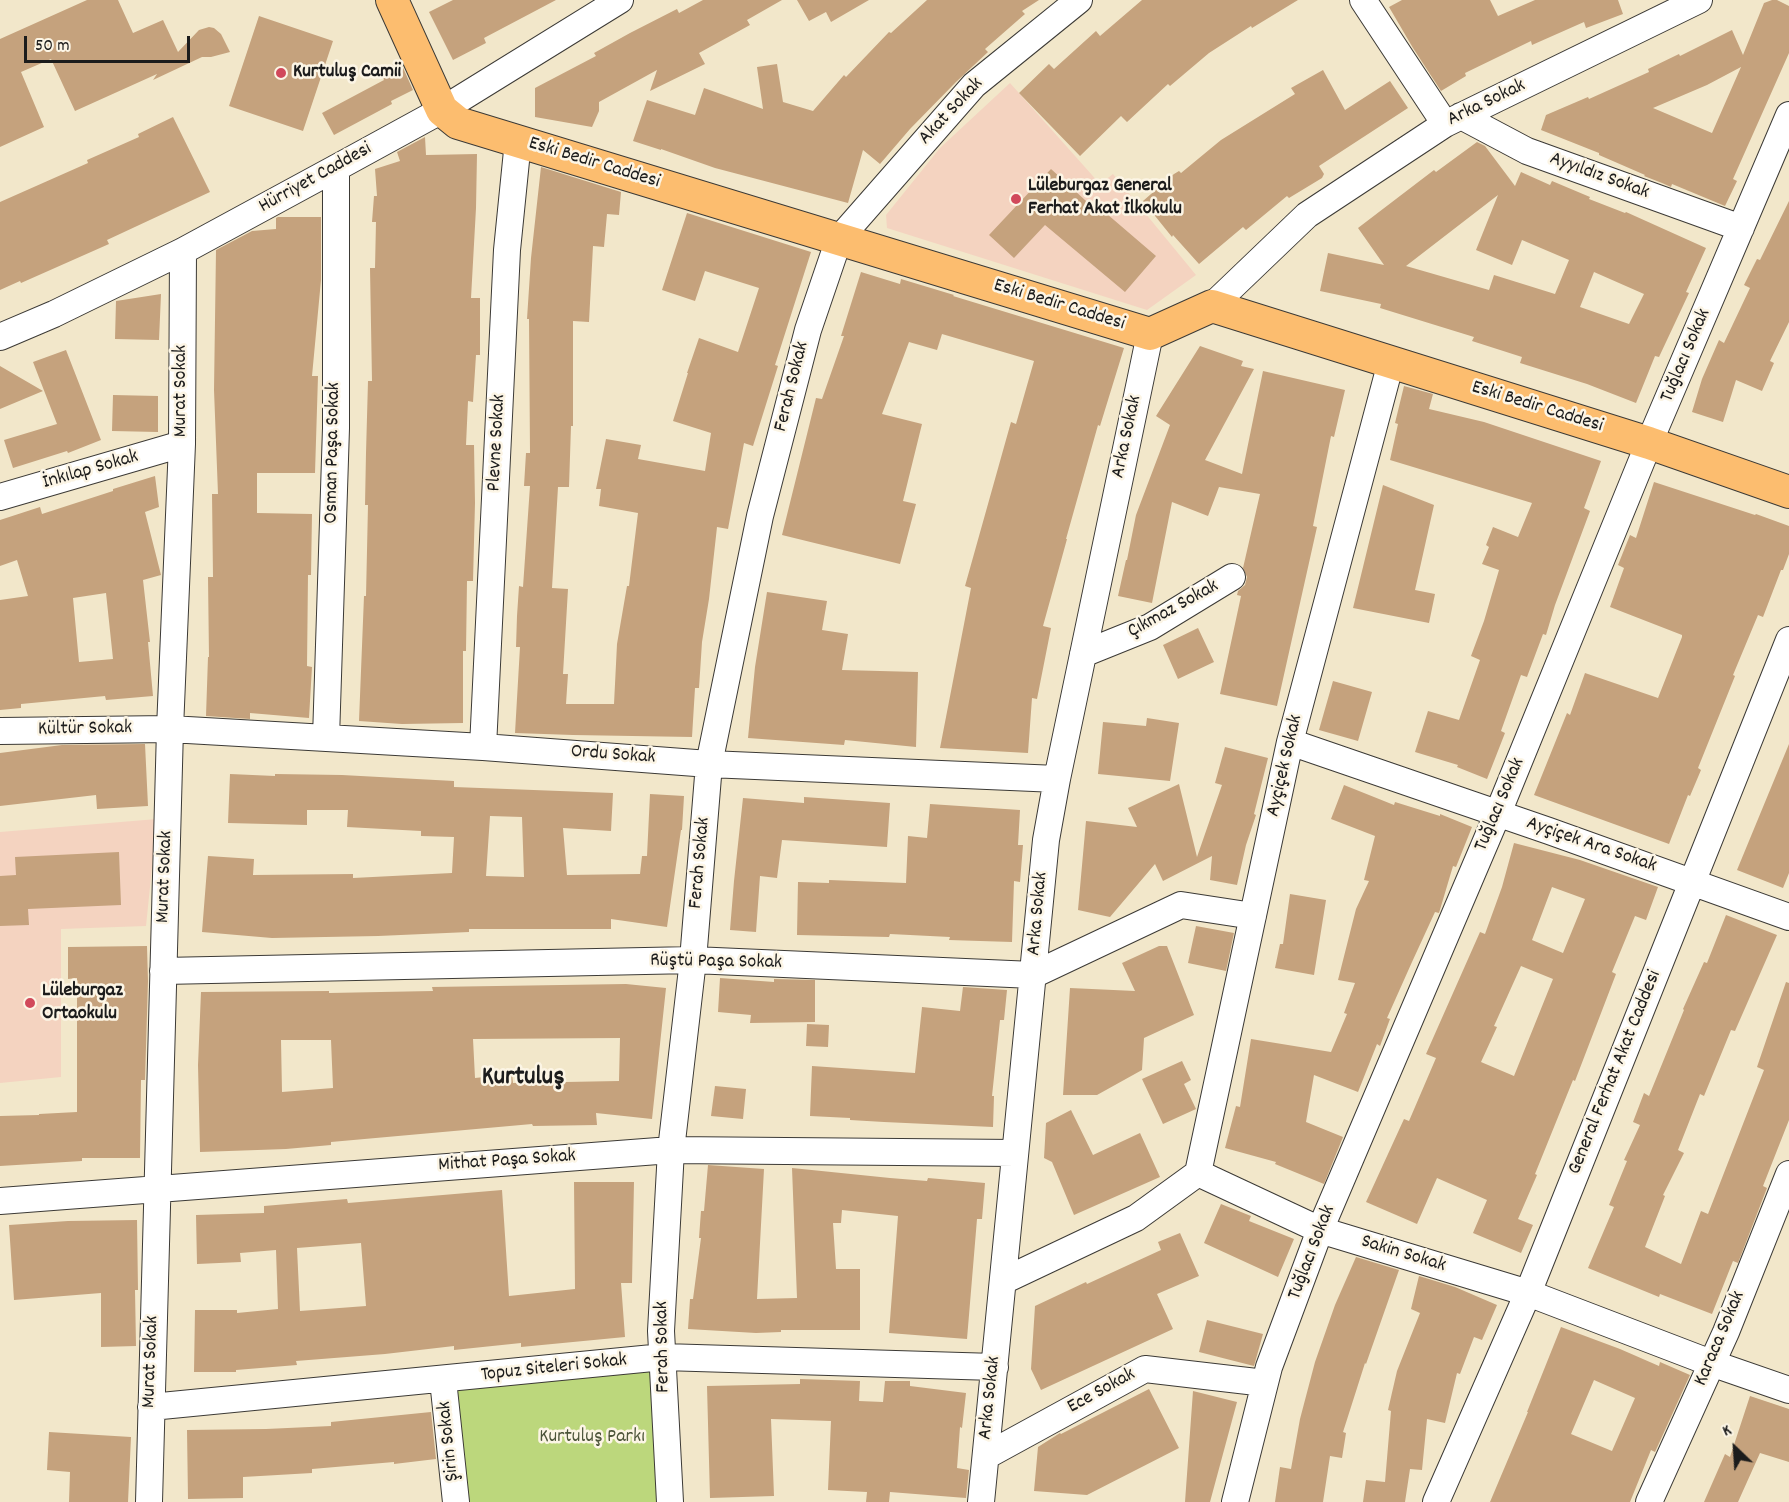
<!DOCTYPE html>
<html>
<head>
<meta charset="utf-8">
<style>
  body { margin:0 }
  #map { position:relative; width:1789px; height:1502px; overflow:hidden; background:#f2e7ca; font-family:Dekko,sans-serif }
  canvas { display:block }
  .north { position:absolute; left:1705px; top:1418px; width:60px; height:60px; -webkit-text-stroke:4px #fcf5e5; paint-order:stroke; rotate:335deg; font-size:16px; font-weight:700; line-height:24px; text-align:center; color:#1c1c1c }
  .north::after { content:''; display:block; margin:auto; width:21px; height:27px; background:#1c1c1c; clip-path:polygon(50% 0,100% 100%,50% 72%,0 100%) }
  .scale { position:absolute; left:24px; top:36px; width:166px; height:27px; box-sizing:border-box; border:3px solid #1c1c1c; border-top:0; padding-left:8px; font-size:18px; line-height:21px; white-space:nowrap; color:#1c1c1c; -webkit-text-stroke:4px #fcf5e5; paint-order:stroke }
</style>
</head>
<body>
<div id="map">
<canvas width="1789" height="1502"></canvas>
<div class="north">K</div>
<div class="scale">50 m</div>
</div>
<script>
const ctx = document.querySelector('canvas').getContext('2d');
ctx.lineJoin = 'round';
function fillPath(path, color) { ctx.fillStyle = color; ctx.fill(path, 'evenodd'); }
function trace(path, color, width, dash) { ctx.strokeStyle = color; ctx.lineWidth = width; ctx.lineCap = dash ? 'butt' : 'round'; ctx.setLineDash(dash || []); ctx.stroke(path); }
function drawText(font, color, halo, rows, align = 'center') {
  ctx.font = font + ' Dekko,sans-serif'; ctx.lineWidth = 5; ctx.setLineDash([]); ctx.textBaseline = 'middle'; ctx.strokeStyle = halo; ctx.fillStyle = color; for (const [text, x, y, turn = 0] of rows) {
    ctx.save(); ctx.translate(x, y); ctx.rotate((+turn || 0) * Math.PI / 180); ctx.textAlign = isNaN(turn) ? turn : align; if (halo) ctx.strokeText(text, 0, 0); ctx.fillText(text, 0, 0); ctx.restore();
  }
}
const built = new Path2D(`
  M1010 83 1100 184 1113 174 1196 275 1147 310 887 228 886 215 940 148Z
  M157 819 146 926 61 929V1077L0 1083V832Z`);
const green = new Path2D(`
  M652 1367 660 1502H465L452 1389Z`);
const building = new Path2D(`
  M87 0H118L133 33 163 20 178 52 199 30 209 27 214 28 221 34 230 52 211 57H202L153 80 157 74 75 111 51 59 21 72 44 127 0 147V39Z
  M453 0H556L484 38 486 43 453 60 429 12Z
  M703 0H782L747 20 750 25 699 53 705 64 650 91 657 70 599 102V111L592 127 535 117V88L596 56 594 53 630 33 677 9 679 13Z
  M797 0H869L831 22 826 12 809 21Z
  M927 0H1039L1022 11 1025 14 985 49 988 52 956 82 910 129 880 164 863 150 848 203 715 168 661 149V150L633 141 647 100 695 115 704 88 763 109 757 67 777 64 783 102 813 111 844 75 846 77 889 32 891 33Z
  M1142 0H1298L1252 28 1251 26 1209 53 1170 86 1168 84 1127 122 1121 116 1080 156 1019 93 1049 64 1054 69 1096 31 1100 36Z
  M1402 0H1490L1498 16 1535 0H1618L1623 14 1586 28 1584 22 1532 45 1531 41 1465 73 1466 76 1441 91 1413 48 1389 7Z
  M1772 0H1777L1789 6V53L1733 179 1737 181 1725 206 1672 184 1671 187 1662 183 1644 176 1645 175 1599 155V153L1541 130 1546 115 1588 97 1589 99 1649 72 1648 69 1679 54 1680 56 1732 30 1743 55 1764 3ZM1741 67 1712 133 1653 108 1707 85Z
  M259 16 333 41 303 131 229 106Z
  M400 61 413 90 391 101 392 104 334 135 322 113 384 80 380 71Z
  M1323 70 1345 110 1390 81 1408 108 1319 166 1324 174 1322 178 1289 198 1287 196 1246 230 1243 227 1199 264 1173 235 1172 237 1143 201 1174 174 1179 171 1181 173 1221 140 1295 94 1291 88Z
  M173 117 210 192 107 240 109 244 21 283 20 281 0 290V202L88 163 87 160 139 137 138 134Z
  M425 137 426 155 477 154 476 208 471 298H480V355H476L473 402 468 401 466 445H474L475 503 473 581H467L466 651H463V723L402 724 359 721 364 596H366L368 505H365L366 453 368 381H372L370 268H375L376 222H372L374 196H377L375 169 400 161 397 152Z
  M1477 142 1485 146 1515 186 1521 172 1550 185 1552 181 1590 197 1589 199 1625 213 1626 212 1706 248 1686 292 1689 293 1659 357 1655 356 1636 403 1587 384 1520 363 1522 357 1472 341 1474 337 1380 308 1381 304 1320 291 1328 253 1384 265 1358 228 1434 170 1436 172ZM1498 195 1476 250 1512 265 1522 240 1569 260 1555 294 1494 275 1489 290 1406 266ZM1594 272 1644 294 1629 324 1580 307Z
  M541 167 621 192 619 215 607 214 604 247 593 246 589 322 573 321V426H571L569 487H558L552 588 568 589 563 674H568L566 704H614L617 644 627 586H629L638 513 599 506 601 489H596L606 439 641 445 638 459 705 471 711 433 673 421 688 373H687L699 338 738 352 759 288 705 271 695 301 662 290 687 213 811 252 775 365 778 366 753 446 744 443 728 529 717 527 709 599 702 642 699 688H695L692 737 573 735 515 733 520 647H516L517 616 519 586 523 587 530 486H524L526 453H530L529 319H527L531 258Z
  M1051 169 1097 211 1100 208 1156 256 1125 292 1045 225 1014 258 989 235Z
  M1789 201V322L1770 361 1774 363 1762 391 1736 380 1723 422 1692 412 1702 379 1719 340 1724 343 1750 288 1744 285 1757 259 1760 260Z
  M278 217H321V280L312 376H318L315 473H257V513L312 514 311 575H308L307 666 312 667 309 718 250 713V719L206 716 208 657H209L208 577H213L212 494H218L214 390 216 250 252 231 276 229V218Z
  M861 272 900 284 901 279 954 295 953 296 1124 348 1100 426 1098 425 1066 539H1067L1043 626 1051 628 1037 699 1032 698 1028 753 940 748 971 588 965 586 1011 422 1016 424 1034 361 942 334 937 350 909 342 882 414 922 424 903 501 916 504 900 564 782 535 816 398 822 399 844 336H841Z
  M161 294 159 340 115 339 116 301Z
  M1200 346 1243 361 1241 366 1254 369 1205 460 1242 474 1263 371 1345 390 1334 437 1331 436 1313 526 1317 527 1277 706 1220 694 1241 596 1237 595 1238 591 1245 585 1247 577 1243 568 1260 494 1219 487 1208 516 1172 502 1152 603 1118 596 1126 560H1127L1136 515 1170 425 1156 416Z
  M66 350 101 440 68 453 67 451 13 468 4 440 57 424 33 362Z
  M0 366 43 391 0 409Z
  M1404 386 1433 394 1429 409 1484 422 1601 461 1584 508 1590 511 1555 605 1546 635 1543 634 1527 677 1521 675 1501 731 1505 733 1487 779 1457 767 1458 765 1415 752 1428 711 1459 720 1480 660 1471 656 1484 621 1499 570 1482 564 1489 547 1486 545 1493 527 1518 537 1532 503 1390 460 1398 424 1395 423Z
  M113 395 158 396V432L112 431Z
  M155 476 159 507 145 512 161 575 143 580 150 642H148L153 696 106 700 105 696 21 704V708L0 710V600L28 596 17 560 0 566V520L40 507 42 514 113 491V489ZM106 593 113 659 79 662 73 598Z
  M1654 482 1755 515 1756 514 1789 526V554L1783 570H1781L1763 617 1758 615 1733 675 1735 676 1698 768 1701 770 1690 796 1688 795 1669 844 1534 795 1567 713 1570 715 1585 673 1658 698 1682 637V635L1610 607 1624 568 1618 565 1630 535 1636 538Z
  M1383 485 1434 505 1415 590 1435 594 1429 623 1353 608Z
  M767 592 827 601 822 630 848 634 842 670 918 672 916 747 845 740 844 745 748 738 755 667Z
  M1198 628 1214 662 1178 679 1163 645Z
  M1333 681 1372 692 1358 741 1319 730Z
  M1147 718 1179 723 1170 781 1098 774 1103 722 1146 726Z
  M145 744 148 806 97 809 96 795 0 806V753L62 745Z
  M1789 744V873L1783 888 1737 870Z
  M1225 747 1268 758 1254 814 1256 815 1246 845 1237 885 1210 880 1212 856 1163 881 1155 864 1110 917 1078 910 1086 821 1137 827 1128 808 1179 784 1197 857 1222 785 1215 783Z
  M230 774 275 776V774L342 775 454 781V787L613 793 611 831 563 828 567 875 640 874 642 856H647L650 794 684 796 682 830H681L667 927 611 919V929H469V932L378 936 272 938 202 932 208 856 254 859 253 875 353 874V878L452 873 454 837 421 836V831L347 827 348 810H307V825L228 823ZM490 816 522 817 524 877 486 876Z
  M1344 785 1394 805 1395 802 1440 816V814L1472 827 1456 867 1453 866 1439 913 1435 912 1412 962 1387 1018 1390 1019 1380 1046 1377 1044 1358 1092 1314 1075 1306 1122 1343 1137 1324 1184 1275 1164 1276 1162 1225 1148 1236 1106 1240 1107 1251 1039 1331 1052 1347 1014 1344 1013 1355 983 1338 980 1356 909 1369 881 1364 880 1375 836 1331 819Z
  M804 797 890 803 887 847 782 840 777 878 760 876 756 932 730 930 734 881 743 798 804 803Z
  M930 804 1020 810 1018 845H1023L1020 882 1014 881 1012 942 949 940 950 937 890 934 889 937 797 935 798 882 829 883V880L906 883 908 836 927 838Z
  M1514 843 1580 860 1658 887 1646 920 1635 916 1612 972 1616 974 1575 1081 1573 1080 1535 1174 1537 1175 1518 1219 1533 1225 1521 1253 1473 1233 1487 1200 1437 1178 1417 1224 1366 1202 1404 1119 1409 1121 1436 1058 1426 1054 1480 932 1485 934 1502 887ZM1552 887 1585 899 1563 953 1532 940ZM1521 966 1553 979 1514 1076 1481 1062 1497 1027 1494 1026Z
  M119 852 121 905 28 909 29 925 0 926V876L16 875 15 857Z
  M1290 894 1326 900 1314 975 1275 968 1280 944H1283Z
  M1726 915 1777 935 1735 1031 1731 1030 1704 1096 1700 1094 1678 1150 1684 1153 1663 1195 1665 1196 1645 1247 1681 1264 1701 1211 1708 1214 1764 1070 1757 1067 1786 982 1789 983V1120L1763 1186 1767 1188 1738 1263 1733 1261 1712 1314 1660 1294 1659 1297 1588 1268 1614 1207 1609 1205 1627 1161 1624 1160 1640 1125 1633 1122 1644 1093 1649 1096 1684 1010 1683 1009 1704 962 1707 963Z
  M1196 926 1234 933 1226 971 1188 963Z
  M147 946 148 981 145 1080H141L140 1158H82V1161L0 1166V1116L39 1115V1114L77 1112V978L68 979V947Z
  M1159 946H1167L1194 1015 1144 1038 1142 1070 1097 1095H1063L1070 988 1135 991 1122 963Z
  M720 978 774 982V979L815 980V1022L750 1023 751 1015 718 1012Z
  M626 984 666 988 652 1119 596 1113 597 1125 533 1126 532 1124 331 1142V1145L286 1149 200 1152 198 1065 201 992 329 991V993L433 991 432 987ZM620 1038 619 1081 513 1083 512 1074 475 1078 473 1039ZM281 1040H331L333 1088 282 1092Z
  M963 987 1007 990 1004 1020H1000L992 1096H994L993 1127 884 1122 850 1120V1118L810 1116 812 1066 915 1073 922 1007 960 1011Z
  M807 1024 829 1025 828 1047 806 1046Z
  M1182 1061 1191 1080 1184 1084 1196 1109 1163 1124 1142 1079Z
  M715 1086 746 1089 743 1119 711 1116Z
  M1071 1110 1093 1155 1140 1133 1160 1177 1074 1215 1052 1162 1044 1158 1046 1123Z
  M708 1165 764 1169 757 1299 797 1298 792 1168 890 1178 927 1181 928 1178 985 1183 982 1219H977L967 1339 889 1333 898 1216 842 1210 841 1223H833L836 1269H860V1330H781V1332L756 1333 688 1329 690 1299H693L701 1238H699L701 1211H704Z
  M574 1182H634L632 1283H621L625 1337 521 1347V1343L454 1350V1346L385 1354 296 1361 297 1365 236 1370V1372H194L195 1310H237V1313L278 1309 276 1250 240 1253 241 1262 197 1264 196 1215 264 1213V1206L347 1199 348 1203 502 1190 509 1296 575 1289ZM361 1243 366 1306 300 1311 297 1248Z
  M1221 1204 1251 1216 1249 1221 1294 1239 1278 1277 1204 1243Z
  M137 1220 138 1290H135L136 1346 101 1347V1293L14 1300 9 1225 68 1221Z
  M1180 1233 1199 1276 1157 1294 1173 1329 1041 1390 1031 1369 1035 1306 1086 1282 1087 1284 1161 1250 1158 1242Z
  M1356 1257 1399 1270 1366 1364 1365 1363 1343 1432 1346 1433 1342 1458 1330 1456 1323 1502H1275L1280 1467 1291 1469 1300 1419 1315 1362 1335 1305Z
  M1419 1276 1455 1287 1497 1305 1482 1340 1474 1337 1460 1374 1457 1373 1445 1423 1427 1419 1422 1470 1410 1469 1405 1502H1363L1366 1480 1385 1482 1391 1411 1388 1410 1397 1371 1420 1313 1411 1309Z
  M1207 1320 1263 1334 1254 1366 1199 1352Z
  M1561 1327 1620 1349 1659 1366 1660 1362 1690 1375 1655 1452 1651 1450 1630 1502H1490L1528 1412H1527ZM1594 1380 1635 1398 1612 1451 1571 1434Z
  M800 1379 860 1381 859 1401 883 1402 885 1381H910V1386L966 1393 962 1428 960 1427 957 1468 969 1470 966 1498 890 1492 889 1502H866L867 1492 828 1490 831 1421 771 1419 774 1496 710 1498 707 1386 800 1384Z
  M1149 1389 1179 1448 1087 1495 1034 1491 1038 1447 1060 1433 1061 1434Z
  M1193 1391 1237 1402 1210 1502H1185Z
  M1750 1396 1789 1409V1462L1760 1453 1738 1502H1704L1725 1454 1730 1457Z
  M431 1412 436 1459 394 1464V1462L312 1469V1473L243 1477V1498L188 1499 187 1430 266 1429 331 1426V1422Z
  M49 1432 131 1437 128 1502H69L70 1472 47 1470Z`);
const minor = new Path2D(`
  M1363 0 1445 124
  M1461 116 1527 151 1741 228
  M1212 306 1307 215 1445 124 1699 0
  M0 337 54 314 183 251 336 168 442 110 620 0
  M0 497 182 444
  M1083 654 1150 627 1232 577
  M0 731 170 729 483 747 709 764 1057 779
  M326 738 336 428V168
  M1290 742 1549 831 1789 917
  M483 747 507 250 518 141
  M163 971 693 960 1033 975 1181 905 1253 916
  M1198 1173 1290 742 1391 362
  M0 1201 671 1150 1015 1153
  M1003 1281 1136 1218 1198 1173 1320 1230 1528 1293 1711 1363 1789 1390
  M443 1380 456 1502
  M151 1407 663 1357 995 1367
  M986 1456 1145 1369 1265 1383
  M149 1502 170 729 182 444 183 251
  M670 1502 661 1331 671 1150 693 960 709 764 760 516 808 330 839 239 974 85 1079 0
  M981 1502 1046 840 1057 779 1150 334
  M1235 1502 1269 1367 1320 1230 1498 813 1649 443 1789 115
  M1436 1502 1528 1293 1789 640
  M1649 1502 1726 1332 1789 1174`);
const major = new Path2D(`
  M392 0 442 110 458 123 1150 334 1212 306 1649 443 1789 492`);
const markers = [
  [281,73,6,"#d1495b"],
  [1016,199,6,"#d1495b"],
  [30,1003,6,"#d1495b"]
];
const poiNames = [
  ["Kurtuluş Camii",293,73],
  ["Lüleburgaz General",1028,187],
  ["Ferhat Akat İlkokulu",1028,210],
  ["Lüleburgaz",42,992],
  ["Ortaokulu",42,1015]
];
const streetNames = [
  ["Arka Sokak",1487,104,-26],
  ["Akat Sokak",952,112,-47],
  ["Eski Bedir Caddesi",594,164,17],
  ["Ayyıldız Sokak",1599,177,20],
  ["Hürriyet Caddesi",316,179,-29],
  ["Eski Bedir Caddesi",1059,306,17],
  ["Tuğlacı Sokak",1687,356,-67],
  ["Ferah Sokak",793,387,-76],
  ["Murat Sokak",182,391,-90],
  ["Eski Bedir Caddesi",1537,408,17],
  ["Arka Sokak",1128,437,-78],
  ["Plevne Sokak",498,443,-87],
  ["Osman Paşa Sokak",334,453,-89],
  ["İnkılap Sokak",91,471,-16],
  ["Çıkmaz Sokak",1174,610,-29],
  ["Kültür Sokak",85,730,-1],
  ["Ordu Sokak",613,756,4],
  ["Ayçiçek Sokak",1286,766,-77],
  ["Tuğlacı Sokak",1501,805,-67],
  ["Ayçiçek Ara Sokak",1591,846,19],
  ["Ferah Sokak",701,863,-85],
  ["Murat Sokak",166,877,-88],
  ["Arka Sokak",1039,914,-85],
  ["Rüştü Paşa Sokak",716,963,1],
  ["General Ferhat Akat Caddesi",1616,1073,-68],
  ["Mithat Paşa Sokak",507,1162,-4],
  ["Tuğlacı Sokak",1313,1253,-69],
  ["Sakin Sokak",1403,1255,17],
  ["Karaca Sokak",1721,1339,-67],
  ["Ferah Sokak",664,1347,-91],
  ["Murat Sokak",152,1362,-88],
  ["Topuz Siteleri Sokak",554,1369,-6],
  ["Ece Sokak",1102,1392,-29],
  ["Arka Sokak",991,1398,-84],
  ["Şirin Sokak",450,1441,-96]
];
const parkNames = [
  ["Kurtuluş Parkı",592,1438]
];
const districtNames = [
  ["Kurtuluş",523,1079]
];
fillPath(built, '#f4d3c0');
fillPath(green, '#bcd77c');
fillPath(building, '#c5a27d');
trace(minor, '#3c3a36', 28);
trace(major, '#3c3a36', 34);
trace(minor, '#fff', 26);
trace(major, '#fcbd6f', 32);
for (const [x, y, r, color] of markers) { const dot = new Path2D(); dot.arc(x, y, r, 0, 2 * Math.PI); ctx.fillStyle = color; ctx.fill(dot); trace(dot, '#fcf5e5', 2); }
drawText('bold 20px', '#1c1c1c', '#fcf5e5', poiNames, 'left');
drawText('20px', '#1c1c1c', '#fcf5e5', streetNames);
drawText('20px', '#4c5439', '#fcf5e5', parkNames);
drawText('bold 26px', '#1c1c1c', '#fcf5e5', districtNames);
</script>
</body>
</html>
